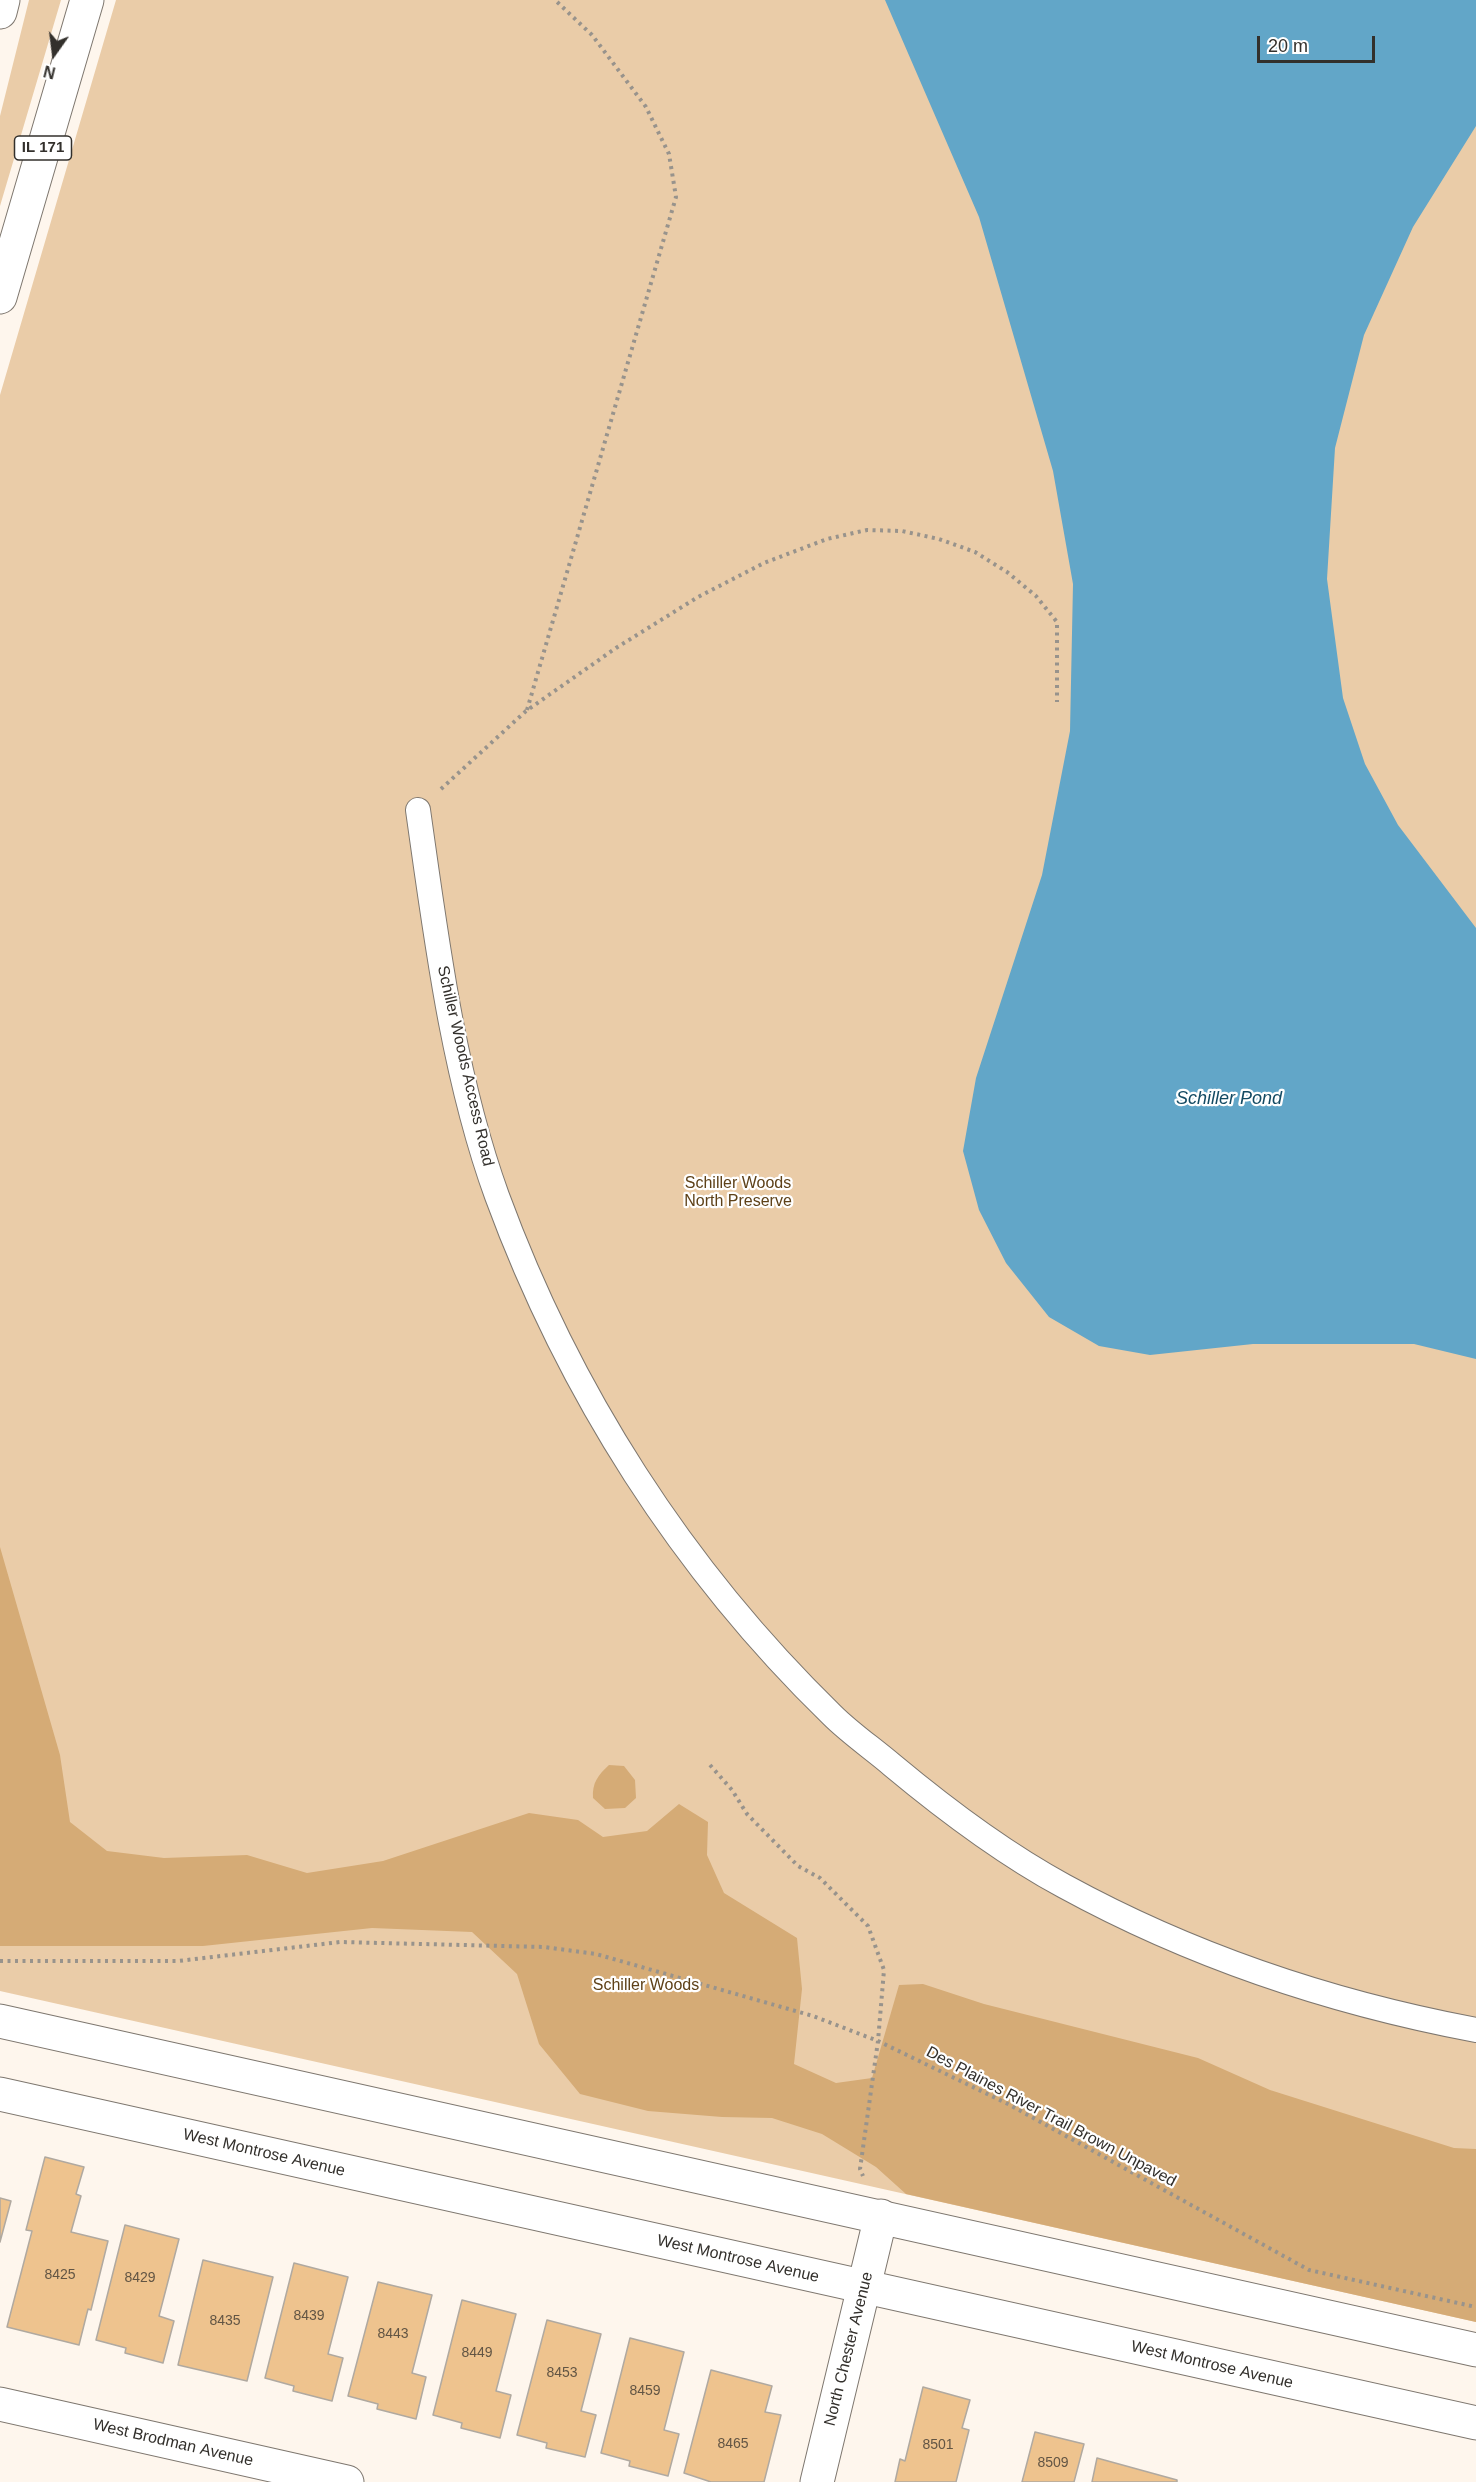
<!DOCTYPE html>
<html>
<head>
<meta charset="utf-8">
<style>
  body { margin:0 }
  #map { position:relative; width:1476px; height:2482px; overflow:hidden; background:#fef6ed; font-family:Arial,sans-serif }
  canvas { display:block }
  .north { position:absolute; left:24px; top:24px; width:60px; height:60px; -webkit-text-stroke:4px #fff; paint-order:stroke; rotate:194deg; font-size:16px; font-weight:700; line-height:24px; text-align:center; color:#33302c }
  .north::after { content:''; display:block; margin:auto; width:21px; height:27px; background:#33302c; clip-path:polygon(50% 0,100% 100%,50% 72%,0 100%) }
  .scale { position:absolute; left:1257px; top:36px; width:118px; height:27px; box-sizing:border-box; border:3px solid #33302c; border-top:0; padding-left:8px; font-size:18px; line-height:21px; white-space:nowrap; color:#33302c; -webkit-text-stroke:4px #fff; paint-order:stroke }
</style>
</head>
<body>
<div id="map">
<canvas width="1476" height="2482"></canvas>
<div class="north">N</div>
<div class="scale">20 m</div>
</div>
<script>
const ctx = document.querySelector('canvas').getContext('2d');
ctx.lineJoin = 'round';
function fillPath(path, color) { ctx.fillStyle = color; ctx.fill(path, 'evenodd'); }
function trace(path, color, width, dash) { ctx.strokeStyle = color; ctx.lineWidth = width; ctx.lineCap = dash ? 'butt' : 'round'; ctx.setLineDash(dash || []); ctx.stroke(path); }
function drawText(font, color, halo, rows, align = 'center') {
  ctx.font = font + ' Arial,sans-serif'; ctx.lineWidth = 4.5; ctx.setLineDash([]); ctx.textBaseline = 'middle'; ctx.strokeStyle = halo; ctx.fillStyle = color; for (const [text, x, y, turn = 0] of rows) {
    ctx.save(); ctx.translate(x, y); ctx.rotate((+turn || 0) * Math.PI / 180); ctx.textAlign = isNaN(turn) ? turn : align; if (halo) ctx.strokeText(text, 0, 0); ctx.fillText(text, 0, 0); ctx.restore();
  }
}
const green = new Path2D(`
  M29 0H61L0 206V116Z
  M116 0H1476V2322L0 1991V395Z`);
const forest = new Path2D(`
  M0 1547 60 1755 70 1822 107 1851 164 1858 247 1855 307 1873 383 1861 529 1813 578 1820 603 1837 647 1831 679 1804 708 1822 707 1855 724 1893 797 1938 802 1989 794 2064 836 2083 872 2078 899 1985 923 1984 984 2004 1198 2058 1270 2090 1454 2148 1476 2149V2322L906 2194 876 2167 822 2134 772 2118 722 2117 648 2111 580 2094 539 2044 517 1974 472 1932 372 1928 203 1946H0Z
  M609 1765 624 1766 635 1780 636 1798 625 1808 605 1809 593 1798C592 1783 598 1775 609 1765Z`);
const water = new Path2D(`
  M885 0H1476V126L1413 227 1364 335 1335 448 1327 579 1343 698 1365 764 1398 825 1476 928V1359L1414 1344H1253L1150 1355 1099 1346 1049 1317 1006 1263 979 1210 963 1151 976 1078 1042 875 1070 731 1073 584 1053 471 979 217Z`);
const building = new Path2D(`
  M45 2157 84 2167 76 2194 81 2196 71 2232 108 2241 91 2310 88 2309 79 2345 7 2327 32 2231 26 2230Z
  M0 2198 11 2201 0 2242Z
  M125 2225 179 2239 159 2316 174 2321 163 2363 125 2353 126 2348 96 2340Z
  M203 2260 273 2277 247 2381 178 2365Z
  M294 2263 348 2277 328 2354 343 2358 332 2401 293 2391 294 2386 265 2378Z
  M378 2282 432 2295 412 2373 426 2377 416 2419 377 2409 378 2404 348 2396Z
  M462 2300 516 2314 496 2391 511 2395 500 2438 461 2428 462 2423 433 2415Z
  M547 2320 601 2334 581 2411 596 2415 585 2457 546 2448 547 2443 517 2435Z
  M630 2338 684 2352 664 2430 679 2434 668 2476 629 2466 630 2461 601 2453Z
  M711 2370 772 2386 765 2412 781 2415 764 2482H711L684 2473Z
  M923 2387 970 2400 962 2428 969 2430 956 2482H895L900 2459 905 2461Z
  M1035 2432 1084 2444 1074 2482H1022Z
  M1097 2458 1177 2480V2482H1092Z`);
const path = new Path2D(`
  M527 710 676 197 669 154 646 107 592 35 555 0
  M441 789 526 711 616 648 698 597 764 563 827 539 867 530 902 531 939 539 975 552 1007 572 1036 596 1057 622V702
  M710 1765 732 1790 747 1814 798 1866 820 1878 868 1926 884 1970 878 2041 860 2169 863 2176
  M0 1961H178L340 1942 544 1947 596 1954 813 2016 878 2041 1008 2104 1309 2270 1476 2307`);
const service = new Path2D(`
  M418 810C436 937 453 1075 497 1196 569 1392 682 1569 832 1715 850 1733 872 1748 892 1765 946 1810 1003 1853 1064 1886 1192 1956 1333 2003 1476 2030`);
const minor = new Path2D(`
  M0 2404 347 2482
  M817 2482 881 2216`);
const secondary = new Path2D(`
  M0 2021 1476 2350
  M0 2094 1476 2423`);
const primary = new Path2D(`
  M0 12 3 0
  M0 297 87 0`);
const numberNames = [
  ["8425",60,2275],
  ["8429",140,2278],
  ["8439",309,2316],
  ["8435",225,2321],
  ["8443",393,2334],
  ["8449",477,2353],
  ["8453",562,2373],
  ["8459",645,2391],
  ["8465",733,2444],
  ["8501",938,2445],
  ["8509",1053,2463]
];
const shields = [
  [43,148,57]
];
const shieldNames = [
  ["IL 171",43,148]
];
const streetNames = [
  ["Schiller Woods Access Road",465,1066,77],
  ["Des Plaines River Trail Brown Unpaved",1051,2117,28],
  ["West Montrose Avenue",264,2153,13],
  ["West Montrose Avenue",738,2259,13],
  ["North Chester Avenue",849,2349,-76],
  ["West Montrose Avenue",1212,2365,13],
  ["West Brodman Avenue",173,2443,13]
];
const parkNames = [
  ["Schiller Woods",738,1184],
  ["North Preserve",738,1202],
  ["Schiller Woods",646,1986]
];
const waterNames = [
  ["Schiller Pond",1229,1099]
];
fillPath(green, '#eacca8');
fillPath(forest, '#d5ab76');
fillPath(water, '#62a6c8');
fillPath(building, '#eec38e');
trace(building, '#b0a9a0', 1.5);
trace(service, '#7e776f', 26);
trace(minor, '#7e776f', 35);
trace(secondary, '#7e776f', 35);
trace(primary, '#7e776f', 35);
trace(path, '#98938c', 4, [3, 4.5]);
trace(service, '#fff', 24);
trace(minor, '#fff', 33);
trace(secondary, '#fff', 33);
trace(primary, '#fff', 33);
drawText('14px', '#625544', null, numberNames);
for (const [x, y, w] of shields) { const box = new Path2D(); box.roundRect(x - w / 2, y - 12, w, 24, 4.5); ctx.fillStyle = '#fff'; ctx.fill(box); trace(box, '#33302c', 1.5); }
drawText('bold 15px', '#33302c', null, shieldNames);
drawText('16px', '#33302c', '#fff', streetNames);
drawText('16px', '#5e4118', '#fff', parkNames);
drawText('italic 18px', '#134a63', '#fff', waterNames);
</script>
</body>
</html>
